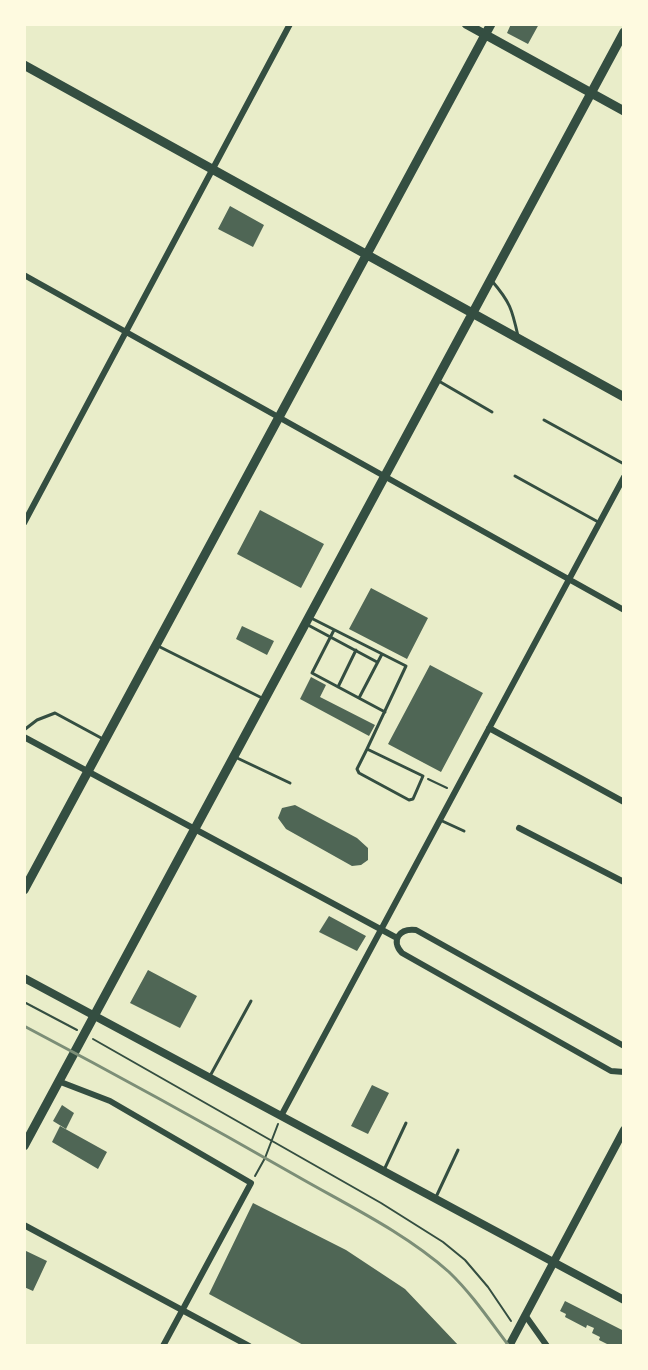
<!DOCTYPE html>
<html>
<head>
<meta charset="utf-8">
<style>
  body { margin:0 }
  #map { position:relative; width:648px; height:1370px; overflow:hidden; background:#e9edc9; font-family:"IBM Plex Sans",sans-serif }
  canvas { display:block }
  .frame { position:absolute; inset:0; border:26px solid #fefae0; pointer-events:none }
</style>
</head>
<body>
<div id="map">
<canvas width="648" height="1370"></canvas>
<div class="frame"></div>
</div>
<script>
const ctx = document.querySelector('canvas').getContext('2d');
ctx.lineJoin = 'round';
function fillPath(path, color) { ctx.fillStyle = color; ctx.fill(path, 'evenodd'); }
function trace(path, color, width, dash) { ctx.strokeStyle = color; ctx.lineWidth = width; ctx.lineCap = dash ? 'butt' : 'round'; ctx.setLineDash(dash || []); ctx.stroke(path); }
const building = new Path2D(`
  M511 24H539L528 44 507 33Z
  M230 206 264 225 253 247 218 229Z
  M260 510 324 544 301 588 237 554Z
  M371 588 428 618 407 659 349 629Z
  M242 626 274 641 267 655 236 639Z
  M430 665 483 693 441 772 388 744Z
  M311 677 326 685 320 697 375 725 369 736 300 699Z
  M295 805 357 838 368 848V860L361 865 352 866 286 829 278 818 282 808Z
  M329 916 366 936 357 951 319 932Z
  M148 970 197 996 180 1028 130 1003Z
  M372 1085 389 1093 368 1134 351 1126Z
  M62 1105 74 1113 66 1129 53 1121Z
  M60 1126 107 1152 98 1169 52 1142Z
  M253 1203 346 1250 405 1289 459 1346H305L209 1294Z
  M24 1250 47 1261 33 1291 24 1287Z
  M565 1301 624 1331V1346H611L599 1340 600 1337 592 1333 594 1328 587 1325 586 1328 565 1317 566 1314 560 1311Z`);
const path = new Path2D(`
  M428 779 447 788
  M24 1002 77 1030
  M93 1039 381 1203 443 1242 465 1260 488 1287 511 1321
  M255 1176 265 1158 278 1124`);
const service = new Path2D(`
  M492 281C510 302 512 309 518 336
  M437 380 492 412
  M544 420 624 464
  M515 476 600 523
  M311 618 406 666 367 749 423 776 413 799 409 800 359 773 357 769 367 749
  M308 625 377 662
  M334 630 312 673 385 712
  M158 646 262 698
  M338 687 356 650
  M359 698 382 654
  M24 730 37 720 55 713 103 739
  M235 757 290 783
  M440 820 464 831
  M210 1076 251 1001
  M384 1170 406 1123
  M436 1197 458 1150`);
const minor = new Path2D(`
  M24 275 624 610
  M24 523 290 24
  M489 728 624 802
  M24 737 397 938
  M519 828 624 882
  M624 1046 416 930C400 928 390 940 402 953L611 1071 624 1072
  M58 1081 110 1101 251 1183 163 1346
  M281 1116 624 477
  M24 1225 249 1346
  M525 1315 547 1346`);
const tertiary = new Path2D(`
  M24 978 624 1300`);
const secondary = new Path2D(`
  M509 1346 624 1130`);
const primary = new Path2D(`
  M466 24 624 111
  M24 65 624 397
  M24 890 491 24
  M24 1146 624 32`);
const rail = new Path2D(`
  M24 1026C115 1074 206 1124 295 1175 347 1205 404 1232 449 1272 472 1294 490 1321 509 1346`);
fillPath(building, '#4f6655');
trace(path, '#344e41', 2);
trace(service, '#344e41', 3);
trace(minor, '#344e41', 6);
trace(tertiary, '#344e41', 8);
trace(secondary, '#344e41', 8);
trace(primary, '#344e41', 9);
trace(rail, '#7c8e77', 3);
</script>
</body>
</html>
